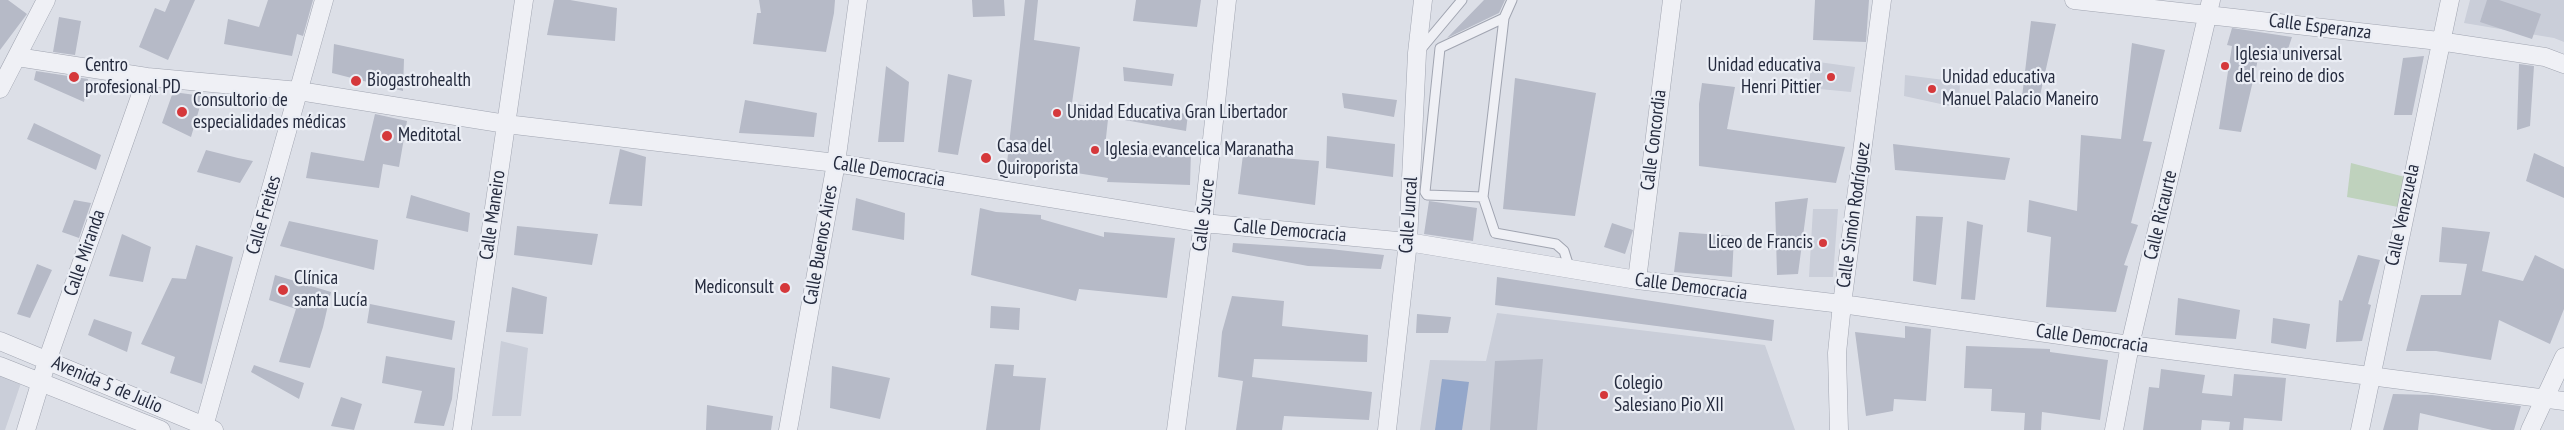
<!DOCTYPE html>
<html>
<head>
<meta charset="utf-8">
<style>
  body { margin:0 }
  canvas { display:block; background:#dcdfe7 }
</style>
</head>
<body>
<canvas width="2564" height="430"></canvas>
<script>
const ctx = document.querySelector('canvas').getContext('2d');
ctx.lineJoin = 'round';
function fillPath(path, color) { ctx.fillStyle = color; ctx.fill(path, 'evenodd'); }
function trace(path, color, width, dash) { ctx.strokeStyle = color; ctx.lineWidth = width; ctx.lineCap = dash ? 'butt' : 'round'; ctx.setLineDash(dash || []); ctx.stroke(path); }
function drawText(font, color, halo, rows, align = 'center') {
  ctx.font = font + ' "PT Sans Narrow",sans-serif'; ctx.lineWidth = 4.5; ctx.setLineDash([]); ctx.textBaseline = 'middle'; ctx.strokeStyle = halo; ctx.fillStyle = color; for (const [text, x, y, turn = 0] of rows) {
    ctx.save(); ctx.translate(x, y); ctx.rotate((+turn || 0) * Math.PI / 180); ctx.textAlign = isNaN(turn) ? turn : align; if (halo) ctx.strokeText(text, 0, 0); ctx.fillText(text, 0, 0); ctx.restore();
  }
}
const built = new Path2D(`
  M2470 0H2564V42L2554 38 2464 23Z
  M1811 61 1855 67 1851 92 1809 88Z
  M1905 75 1960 82 1959 108 1904 96Z
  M1813 209H1838L1833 277H1809Z
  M1497 313 1765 345 1795 430H1420L1430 360 1486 361Z
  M501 341 528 348 521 416H492Z
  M0 375 21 383 5 430H0Z`);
const green = new Path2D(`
  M2351 163 2405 177 2398 207 2347 197Z`);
const water = new Path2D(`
  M1442 379 1469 382 1462 430H1435Z`);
const building = new Path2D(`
  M0 0H8L27 14 0 50Z
  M170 0H195L168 60 139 47 155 8 165 12Z
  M268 0H313L303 36 297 34 292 56 224 44 228 19 259 27Z
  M554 0H570L617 8 615 41 547 35Z
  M759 0H835L834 13 826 52 753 44 757 13H761Z
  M972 0H1004L1005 16 973 17Z
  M1025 0H1038L1034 40 1080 47 1072 103 1109 110 1105 147 1191 150 1190 185 1107 182 1108 178 1064 171V175L1026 169V164L1007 163Z
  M1136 0H1201L1197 27 1133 21Z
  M1484 0H1505L1499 13 1447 38Z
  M1815 0H1869L1866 42 1813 40Z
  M2487 0H2499L2541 14 2532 39 2480 22Z
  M59 17 81 21 75 55 53 52Z
  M2031 21 2056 24 2039 100 2022 97Z
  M2232 28 2292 37 2286 55 2260 51 2241 132 2219 129 2232 46 2227 45Z
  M2132 43 2165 50 2143 141 2152 142 2131 223 2138 225 2124 265 2128 266 2116 312 2046 307 2051 237 2027 232 2029 200 2077 211 2081 135 2121 139Z
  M334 44 404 59 403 91 332 73Z
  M2424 56 2412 115H2394L2403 58Z
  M2519 64 2534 66 2530 126 2517 130Z
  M886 66 909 82 904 142H878Z
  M1123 67 1174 74 1172 86 1124 81Z
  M36 71 88 79 84 102 34 80Z
  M948 74 972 80 958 155 938 152Z
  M1515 78 1596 93 1575 216 1503 209Z
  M1702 83 1735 87 1727 129 1845 147 1836 183 1699 166V104Z
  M173 92 203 96 191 137 162 123Z
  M1342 93 1397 100 1394 117 1344 108Z
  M745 100 817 113 814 137 739 133Z
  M1119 106 1188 114 1186 131 1119 119Z
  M375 114 407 121 399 167 383 164 379 188 306 178 311 152 364 161Z
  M34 123 101 155 96 170 27 139Z
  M1327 136 1395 144 1393 177 1326 168Z
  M1893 144 2010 158 2005 180 1895 170Z
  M620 149 646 157 642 206 609 204Z
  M206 150 238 158 253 161 240 183 197 172Z
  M2534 153 2564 167V198L2526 181Z
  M1243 155 1319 161 1315 205 1238 194Z
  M411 195 470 213 468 232 406 218Z
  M856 198 905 213 904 240 852 230Z
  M1808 198 1798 274 1777 275 1775 202Z
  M74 200 91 203 79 238 62 232Z
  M1429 201 1477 208 1473 241 1424 234Z
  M980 208 996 212 1041 215V219L1104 237V232L1175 238 1167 298 1079 289 1076 301 971 275Z
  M1916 216 1943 217 1936 285 1913 281Z
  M289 221 378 240 374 270 280 246Z
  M1967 221 1983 225 1975 300 1961 299Z
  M1612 223 1633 230 1625 254 1604 247Z
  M517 226 598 234 592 265 514 255Z
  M2442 227 2490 232 2482 271 2523 281 2535 255 2564 269V309L2550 344 2499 320 2491 360 2436 351H2406L2421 295H2461L2467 264 2439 262Z
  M1679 232 1734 236 1732 277 1674 272Z
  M122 234 151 247 143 282 109 276Z
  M1233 243 1330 249 1384 255 1381 269 1308 266 1232 252Z
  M196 245 233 257 202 384 170 373 175 357 141 344 172 278 186 279Z
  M2358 255 2380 260 2368 304 2371 305 2362 341 2336 342 2339 300 2342 301Z
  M37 264 52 270 30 318 17 314Z
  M275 275 331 292 323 327 310 368 279 362 296 309 269 300Z
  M1497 277 1774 320 1772 341 1495 305Z
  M512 287 547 297 543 334 506 332Z
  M1232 296 1284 301 1282 326 1368 335 1367 362 1254 359 1252 377 1372 392 1369 420 1284 416 1282 430H1236L1243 381 1218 377 1222 332Z
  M2178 298 2240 310 2236 339 2175 335Z
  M370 304 455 321 452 340 367 323Z
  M991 306 1020 308 1019 330 990 328Z
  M1417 314 1451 317 1448 333H1416Z
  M2273 318 2310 324 2306 349 2271 343Z
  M94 319 132 332 127 352 88 335Z
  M1905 326 1931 329 1926 401 1894 399 1893 411 1866 416 1855 332 1905 338Z
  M1966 346 2050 349V352L2108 360 2100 420 2042 412 2041 430H2024L2025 413 1991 411 1992 389 1964 388Z
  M386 356 455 368 452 399 444 426 414 423 422 391 382 383Z
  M1543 359 1537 430H1490L1495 361Z
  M995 364 1014 365 1013 376 1046 378 1040 430H986Z
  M254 365 304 383 299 399 251 372Z
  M832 366 890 378 880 419 830 408Z
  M2161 369 2205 375 2202 393 2232 396 2234 374 2286 378 2282 421 2244 418 2243 430H2229L2230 422 2202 420 2201 430H2143L2149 387 2159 388Z
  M2393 394 2432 395 2521 406 2514 430H2492L2420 413 2418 430H2383Z
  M341 397 362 404 354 430 331 426Z
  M707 405 773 416 771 430H706Z`);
const service = new Path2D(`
  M1504 18 1512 0
  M1421 49 1462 0
  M1483 197 1427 195 1425 192 1440 48 1504 18 1483 197 1495 233 1556 244 1564 251 1570 270`);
const minor = new Path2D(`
  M2074 0 2439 41 2545 57 2564 64
  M17 57 147 77 299 91 506 124 836 163 1203 223 1408 242 1637 280 1842 304 2130 345 2564 401
  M0 89 46 0
  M1637 280 1672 0
  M0 341 214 430
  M0 366 161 430
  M26 430 47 361 147 77
  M203 430 324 0
  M462 430 524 0
  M788 430 836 163 858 0
  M1176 430 1203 223 1227 0
  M1387 430 1408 242 1417 53 1423 0
  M1839 430 1837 353 1842 304 1882 0
  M2114 430 2130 345 2211 0
  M2360 430 2450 0
  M2530 430 2564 357`);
const markers = [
  [2225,66,5,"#d5383b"],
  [74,77,6,"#d5383b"],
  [1831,77,5,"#d5383b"],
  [356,81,6,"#d5383b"],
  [1932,89,5,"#d5383b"],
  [182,112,6,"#d5383b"],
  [1057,113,5,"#d5383b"],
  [387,136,6,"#d5383b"],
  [1095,150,5,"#d5383b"],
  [986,158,6,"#d5383b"],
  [1823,243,5,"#d5383b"],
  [785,288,6,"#d5383b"],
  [283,290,6,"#d5383b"],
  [1604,395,5,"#d5383b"]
];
const streetNames = [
  ["Calle Esperanza",2320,27,7],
  ["Calle Concordia",1654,140,-83],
  ["Calle Democracia",889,172,9],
  ["Calle Freites",264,215,-74],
  ["Calle Maneiro",493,215,-82],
  ["Calle Sucre",1204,215,-83],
  ["Calle Juncal",1409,215,-86],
  ["Calle Simón Rodríguez",1854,215,-82],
  ["Calle Ricaurte",2161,215,-77],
  ["Calle Venezuela",2403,215,-78],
  ["Calle Democracia",1290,231,5],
  ["Calle Buenos Aires",821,245,-80],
  ["Calle Miranda",85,253,-71],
  ["Calle Democracia",1691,287,7],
  ["Calle Democracia",2092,339,8],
  ["Avenida 5 de Julio",107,385,23]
];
const poiNames = [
  ["Iglesia universal",2235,55],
  ["del reino de dios",2235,77],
  ["Centro",85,66],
  ["profesional PD",85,88],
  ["Unidad educativa",1821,66,"right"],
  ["Henri Pittier",1821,88,"right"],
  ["Unidad educativa",1942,78],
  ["Manuel Palacio Maneiro",1942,100],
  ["Biogastrohealth",367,81],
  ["Consultorio de",193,101],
  ["especialidades médicas",193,123],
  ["Unidad Educativa Gran Libertador",1067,113],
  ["Meditotal",398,136],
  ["Casa del",997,147],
  ["Quiroporista",997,169],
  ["Iglesia evancelica Maranatha",1105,150],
  ["Liceo de Francis",1813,243,"right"],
  ["Clínica",294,279],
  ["santa Lucía",294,301],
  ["Mediconsult",774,288,"right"],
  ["Colegio",1614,384],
  ["Salesiano Pio XII",1614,406]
];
fillPath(built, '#caced9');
fillPath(green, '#bfd2bd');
fillPath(water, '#94a7ca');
fillPath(building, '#b6bac7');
trace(service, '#a1a5b1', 11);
trace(minor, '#a1a5b1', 19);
trace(service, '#eff0f5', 9);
trace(minor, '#eff0f5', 18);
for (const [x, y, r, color] of markers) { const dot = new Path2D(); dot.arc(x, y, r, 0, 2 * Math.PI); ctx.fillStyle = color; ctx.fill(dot); trace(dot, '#ebeef5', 2); }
drawText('19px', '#252b3e', '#ebeef5', streetNames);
drawText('19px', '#252b3e', '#ebeef5', poiNames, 'left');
</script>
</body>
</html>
